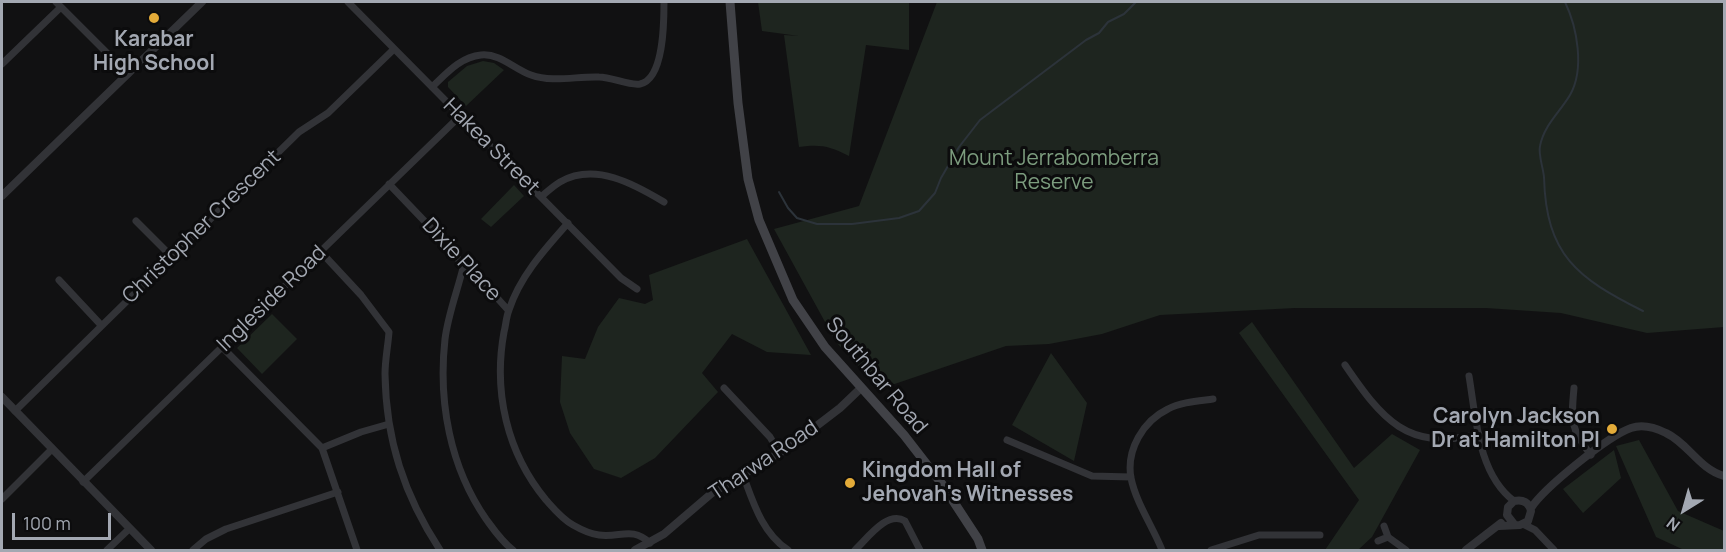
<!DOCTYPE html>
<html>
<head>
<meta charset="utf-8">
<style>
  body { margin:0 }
  #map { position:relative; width:1726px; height:552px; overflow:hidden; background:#111112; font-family:Manrope,sans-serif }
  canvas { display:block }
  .frame { position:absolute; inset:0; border:3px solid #a3a8b2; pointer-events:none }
  .north { position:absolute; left:1654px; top:480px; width:60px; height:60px; -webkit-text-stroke:4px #0c0c0d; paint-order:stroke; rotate:217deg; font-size:16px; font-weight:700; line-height:24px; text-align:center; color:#a3a8b2 }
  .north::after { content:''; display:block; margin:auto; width:21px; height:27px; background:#a3a8b2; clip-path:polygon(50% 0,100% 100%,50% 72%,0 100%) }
  .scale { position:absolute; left:12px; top:513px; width:99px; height:27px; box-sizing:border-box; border:3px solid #a3a8b2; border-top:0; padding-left:8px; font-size:18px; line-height:21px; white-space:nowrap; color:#a3a8b2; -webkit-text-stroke:4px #0c0c0d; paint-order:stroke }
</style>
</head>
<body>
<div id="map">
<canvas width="1726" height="552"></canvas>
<div class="frame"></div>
<div class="north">N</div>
<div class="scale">100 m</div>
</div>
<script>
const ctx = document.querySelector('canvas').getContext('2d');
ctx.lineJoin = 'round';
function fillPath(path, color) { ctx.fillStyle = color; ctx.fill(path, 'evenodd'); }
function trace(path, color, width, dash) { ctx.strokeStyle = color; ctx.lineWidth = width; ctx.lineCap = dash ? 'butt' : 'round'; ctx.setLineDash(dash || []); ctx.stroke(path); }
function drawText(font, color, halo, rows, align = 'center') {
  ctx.font = font + ' Manrope,sans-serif'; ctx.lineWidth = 6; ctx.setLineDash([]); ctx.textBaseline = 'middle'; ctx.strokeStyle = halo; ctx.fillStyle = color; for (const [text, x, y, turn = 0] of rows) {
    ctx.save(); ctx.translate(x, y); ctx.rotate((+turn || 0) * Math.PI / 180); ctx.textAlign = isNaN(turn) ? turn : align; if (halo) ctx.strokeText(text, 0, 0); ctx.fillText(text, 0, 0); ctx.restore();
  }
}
const green = new Path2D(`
  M758 2H909V50L866 45 849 156C829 146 821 144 799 147L784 35 799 36 762 31Z
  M937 2H1724V327L1647 333 1561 313 1486 308H1295L1160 315 1102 334 1049 344 1006 346 880 389 836 342 774 229 859 206Z
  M483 61 494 63 504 70 466 106 448 87V82L467 66Z
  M514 185 524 196 491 227 481 219Z
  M747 239 811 355 767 352 732 334 702 373 718 392 655 458 621 478 594 469 570 433 560 402 562 356 585 359 598 327 619 298 645 304 653 300 649 275Z
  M272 314 297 339 262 374 237 348Z
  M1252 322 1354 468 1392 434 1420 450 1372 537 1358 550H1325L1359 500 1239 333Z
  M1051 353 1087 403 1074 461 1012 425Z
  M1639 440 1678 511 1724 531V550H1684L1656 537 1616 446Z
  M1614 450 1621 478 1583 513 1563 489Z`);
const stream = new Path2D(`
  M1565 2C1577 27 1585 69 1570 95 1560 112 1544 125 1540 146 1538 154 1543 167 1544 177 1546 255 1577 278 1643 311
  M779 192 788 208 797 218 817 224H852L899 218 919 211 935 193 941 178 959 147 980 120 1086 40 1099 33 1108 22 1124 14 1136 2`);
const minor = new Path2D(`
  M56 2 128 74
  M348 2 621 278 637 289
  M2 64 61 7
  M432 87C446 74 460 57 481 55 500 53 514 69 531 75 553 83 577 76 599 77 612 77 629 86 640 84 664 79 664 22 664 2
  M389 184 455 253 463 268 473 271 508 310
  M541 197C547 192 553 186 560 182 595 162 634 184 664 202
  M136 221 171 256
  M568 223C545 249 520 276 509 310 506 317 506 325 504 332 493 392 507 453 546 500 554 509 562 519 573 525 580 529 590 534 599 535 620 538 632 526 650 543
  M321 252 361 295 389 332C388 346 385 360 385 374 386 440 404 495 440 550
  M463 268C457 292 448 315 445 339 438 402 450 467 486 519 494 530 502 542 513 550
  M59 280 101 325
  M222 347 322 448 357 550
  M1345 365C1382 419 1407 452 1479 434
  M1469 376C1476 418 1478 474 1514 501
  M724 388 770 437 780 454
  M1574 388C1571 420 1570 429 1591 455
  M15 411 299 132 328 113 394 49
  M1007 440 1092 476 1131 477
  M322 448 361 432 389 424
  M743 475C753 502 762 533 788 550
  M83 482 460 116
  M2 499 52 449
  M1523 524 1535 530 1554 550
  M1384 526 1388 537
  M1378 541 1388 537 1406 550
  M107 550 129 529
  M193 550 206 539 226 529 338 492
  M855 550C867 539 887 510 905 521L920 550
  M1162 550C1153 527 1136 503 1131 478 1126 450 1143 421 1168 409 1181 402 1198 401 1213 399
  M1211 550 1259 535H1320`);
const tertiary = new Path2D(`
  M2 196 202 2
  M2 397 151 550
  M1531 508C1544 488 1608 436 1631 428 1642 424 1656 428 1666 433 1688 443 1699 469 1724 476
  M1499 526 1520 525 1528 521 1531 511C1529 502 1523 499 1514 501L1508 507 1507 515 1514 524
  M635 550 664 534 712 493 789 447 840 408 861 388
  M1466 550 1501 523`);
const secondary = new Path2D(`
  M730 2 738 103 748 179 759 220 793 300 825 347 904 435 942 484 978 539 982 550`);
const markers = [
  [154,18,6,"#e3ab39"],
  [1612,429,6,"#e3ab39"],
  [850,483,6,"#e3ab39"]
];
const poiNames = [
  ["Karabar",154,40],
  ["High School",154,64],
  ["Carolyn Jackson",1600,417,"right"],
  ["Dr at Hamilton Pl",1600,441,"right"],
  ["Kingdom Hall of",862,471,"left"],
  ["Jehovah's Witnesses",862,495,"left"]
];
const streetNames = [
  ["Hakea Street",491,147,45],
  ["Christopher Crescent",202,227,-44],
  ["Dixie Place",461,260,47],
  ["Ingleside Road",272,299,-44],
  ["Southbar Road",876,376,50],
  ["Tharwa Road",764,461,-34]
];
const parkNames = [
  ["Mount Jerrabomberra",1054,159],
  ["Reserve",1054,183]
];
fillPath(green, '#1e251f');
trace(stream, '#2c333a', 2);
trace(minor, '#323337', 7);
trace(tertiary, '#323337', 8);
trace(secondary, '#414247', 9);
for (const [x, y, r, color] of markers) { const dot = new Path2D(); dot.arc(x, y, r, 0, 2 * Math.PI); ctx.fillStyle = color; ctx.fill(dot); trace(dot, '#0c0c0d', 2); }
drawText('bold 21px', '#a3a8b2', '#0c0c0d', poiNames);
drawText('21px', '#a3a8b2', '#0c0c0d', streetNames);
drawText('21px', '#7c9c7e', '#0c0c0d', parkNames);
</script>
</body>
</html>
